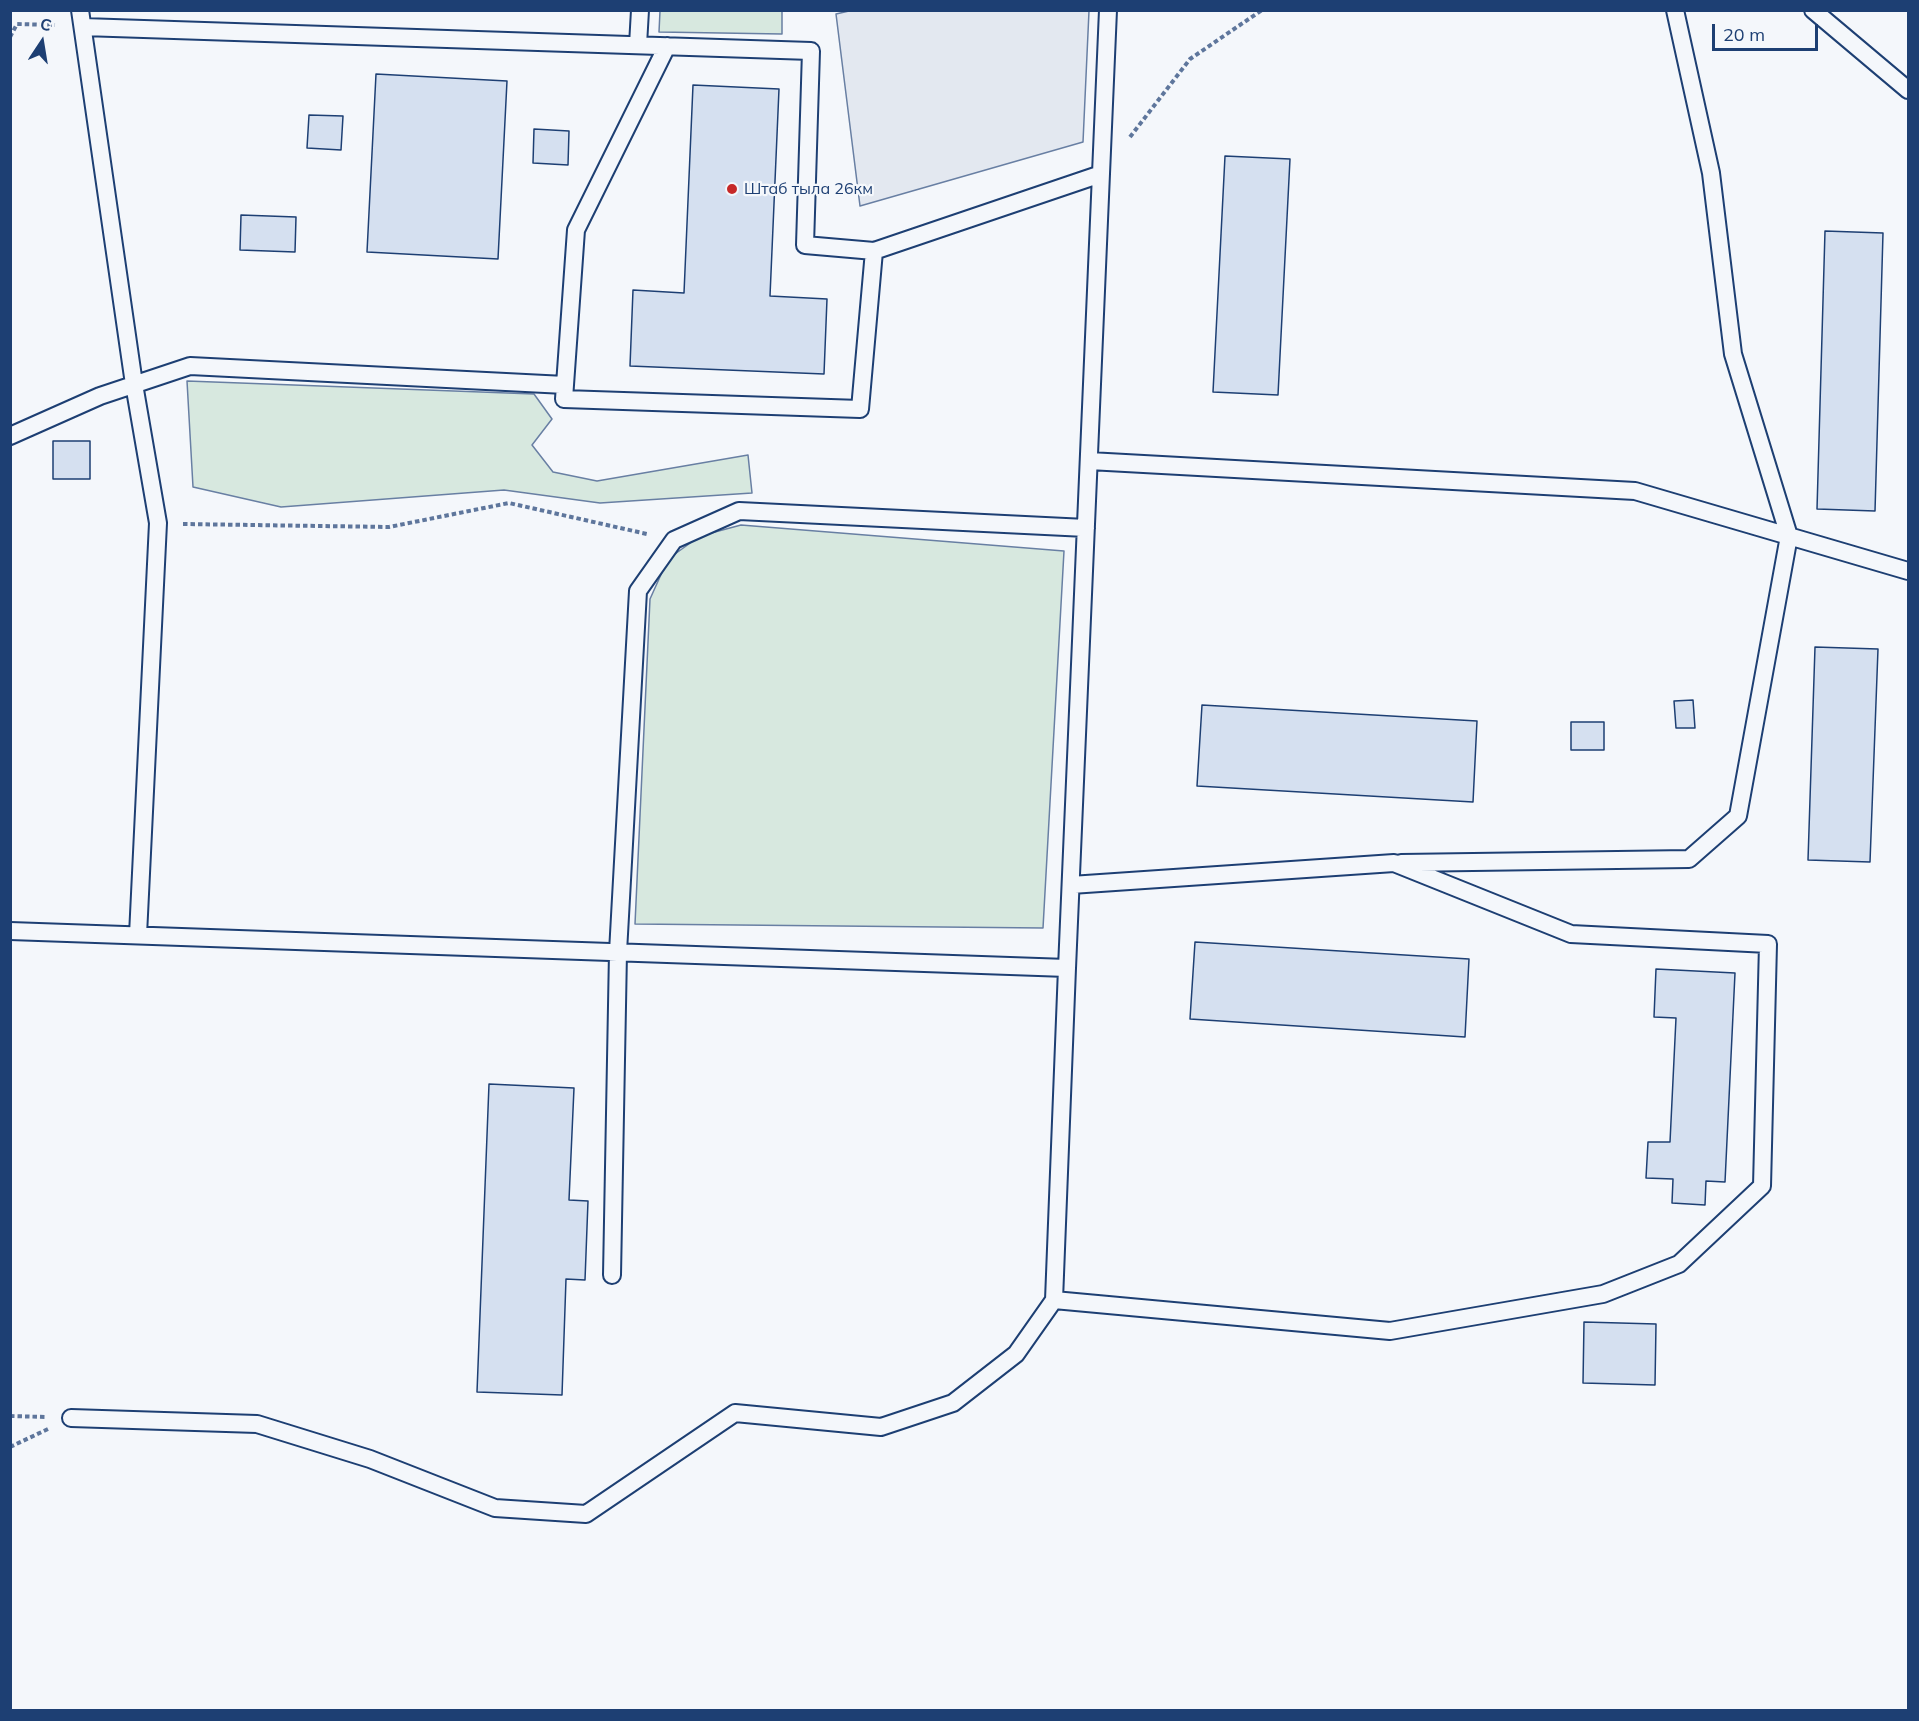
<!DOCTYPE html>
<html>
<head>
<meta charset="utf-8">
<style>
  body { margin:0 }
  #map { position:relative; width:1919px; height:1721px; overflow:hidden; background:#f4f7fb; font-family:Mulish,sans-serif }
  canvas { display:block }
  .frame { position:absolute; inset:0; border:12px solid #1d3f73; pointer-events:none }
  .north { position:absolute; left:12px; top:12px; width:60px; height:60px; -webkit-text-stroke:4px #f4f7fb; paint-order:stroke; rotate:12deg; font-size:16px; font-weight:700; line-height:24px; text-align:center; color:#1d3f73 }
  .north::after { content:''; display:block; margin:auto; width:21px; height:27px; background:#1d3f73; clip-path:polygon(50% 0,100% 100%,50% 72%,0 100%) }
  .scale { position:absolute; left:1712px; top:24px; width:106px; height:27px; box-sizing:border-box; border:3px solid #1d3f73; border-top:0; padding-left:8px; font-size:18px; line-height:21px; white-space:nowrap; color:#1d3f73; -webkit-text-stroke:4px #f4f7fb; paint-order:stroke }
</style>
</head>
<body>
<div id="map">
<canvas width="1919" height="1721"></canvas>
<div class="frame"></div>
<div class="north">С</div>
<div class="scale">20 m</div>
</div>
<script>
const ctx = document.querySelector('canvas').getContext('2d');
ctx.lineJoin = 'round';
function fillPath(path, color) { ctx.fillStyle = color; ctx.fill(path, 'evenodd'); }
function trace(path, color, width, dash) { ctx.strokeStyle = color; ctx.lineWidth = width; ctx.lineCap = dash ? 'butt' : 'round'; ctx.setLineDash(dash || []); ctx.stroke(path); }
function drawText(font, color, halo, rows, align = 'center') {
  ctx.font = font + ' Mulish,sans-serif'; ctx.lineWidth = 4.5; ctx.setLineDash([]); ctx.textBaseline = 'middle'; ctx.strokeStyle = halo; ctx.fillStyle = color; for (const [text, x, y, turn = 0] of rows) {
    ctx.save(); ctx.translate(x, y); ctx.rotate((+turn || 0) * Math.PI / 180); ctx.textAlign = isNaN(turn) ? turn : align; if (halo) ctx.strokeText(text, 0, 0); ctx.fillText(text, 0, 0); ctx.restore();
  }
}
const green = new Path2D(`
  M660 11H782V34L659 32Z
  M187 381 534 394 552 419 532 445 553 472 597 481 748 455 752 493 600 503 504 490 281 507 193 487Z
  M741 525 1064 551 1043 928 635 924 650 599 668 559 700 536Z`);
const parking = new Path2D(`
  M849 11H1089L1083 142 860 206 836 14Z`);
const building = new Path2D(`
  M376 74 507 81 498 259 367 252Z
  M693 85 779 89 770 296 827 299 824 374 630 366 633 290 684 293Z
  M309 115 343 116 341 150 307 148Z
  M534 129 569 131 568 165 533 163Z
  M1225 156 1290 159 1278 395 1213 392Z
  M241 215 296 217 295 252 240 250Z
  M1825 231 1883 233 1875 511 1817 509Z
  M53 441H90V479H53Z
  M1815 647 1878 649 1870 862 1808 860Z
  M1693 700 1695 728H1676L1674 701Z
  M1202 705 1477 721 1473 802 1197 786Z
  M1571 722H1604V750H1571Z
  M1195 942 1469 959 1465 1037 1190 1019Z
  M1656 969 1735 973 1725 1182 1706 1181 1705 1205 1672 1203 1673 1179 1646 1178 1648 1142H1670L1676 1018 1654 1017Z
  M489 1084 574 1088 569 1200 588 1201 585 1280 566 1279 562 1395 477 1392Z
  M1584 1322 1656 1324 1655 1385 1583 1383Z`);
const path = new Path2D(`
  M10 37 17 24 55 25
  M1130 137 1190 59 1262 10
  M183 524 389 527 509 503 647 534
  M10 1416 46 1417
  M10 1447 48 1429`);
const lane = new Path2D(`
  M80 10 134 384 158 523 138 935
  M1813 10 1908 90
  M83 27 811 51 805 245 874 251
  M638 45 640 10
  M667 46 576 230 564 399 860 409 874 251 1101 174
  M10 436 100 396 190 366 565 385
  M1089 461 1635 491 1908 571
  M1401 863 1689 859 1738 816 1789 536 1733 354 1711 173 1675 10
  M10 931 1067 968 1108 10
  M612 1275 618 952 638 591 674 540 739 511 1086 528
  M1054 1300 1390 1331 1603 1294 1679 1264 1762 1186 1768 944 1571 934 1394 863 1071 885
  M71 1418 257 1424 370 1459 495 1508 586 1514 735 1413 881 1427 953 1403 1016 1354 1054 1300 1067 968`);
const markers = [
  [732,189,6,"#c62828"]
];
const poiNames = [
  ["Штаб тыла 26км",744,189]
];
fillPath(green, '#d7e8df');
trace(green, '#687fa3', 1.5);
fillPath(parking, '#e3e8f0');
trace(parking, '#687fa3', 1.5);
fillPath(building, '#d5e0f0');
trace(building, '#1d3f73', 1.5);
trace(lane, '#1d3f73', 20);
trace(path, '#5e769c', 4, [4.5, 3]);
trace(lane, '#f4f7fb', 16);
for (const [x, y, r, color] of markers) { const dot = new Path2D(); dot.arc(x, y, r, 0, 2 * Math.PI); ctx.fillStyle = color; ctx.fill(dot); trace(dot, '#f4f7fb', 2); }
drawText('16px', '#1d3f73', '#f4f7fb', poiNames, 'left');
</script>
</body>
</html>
